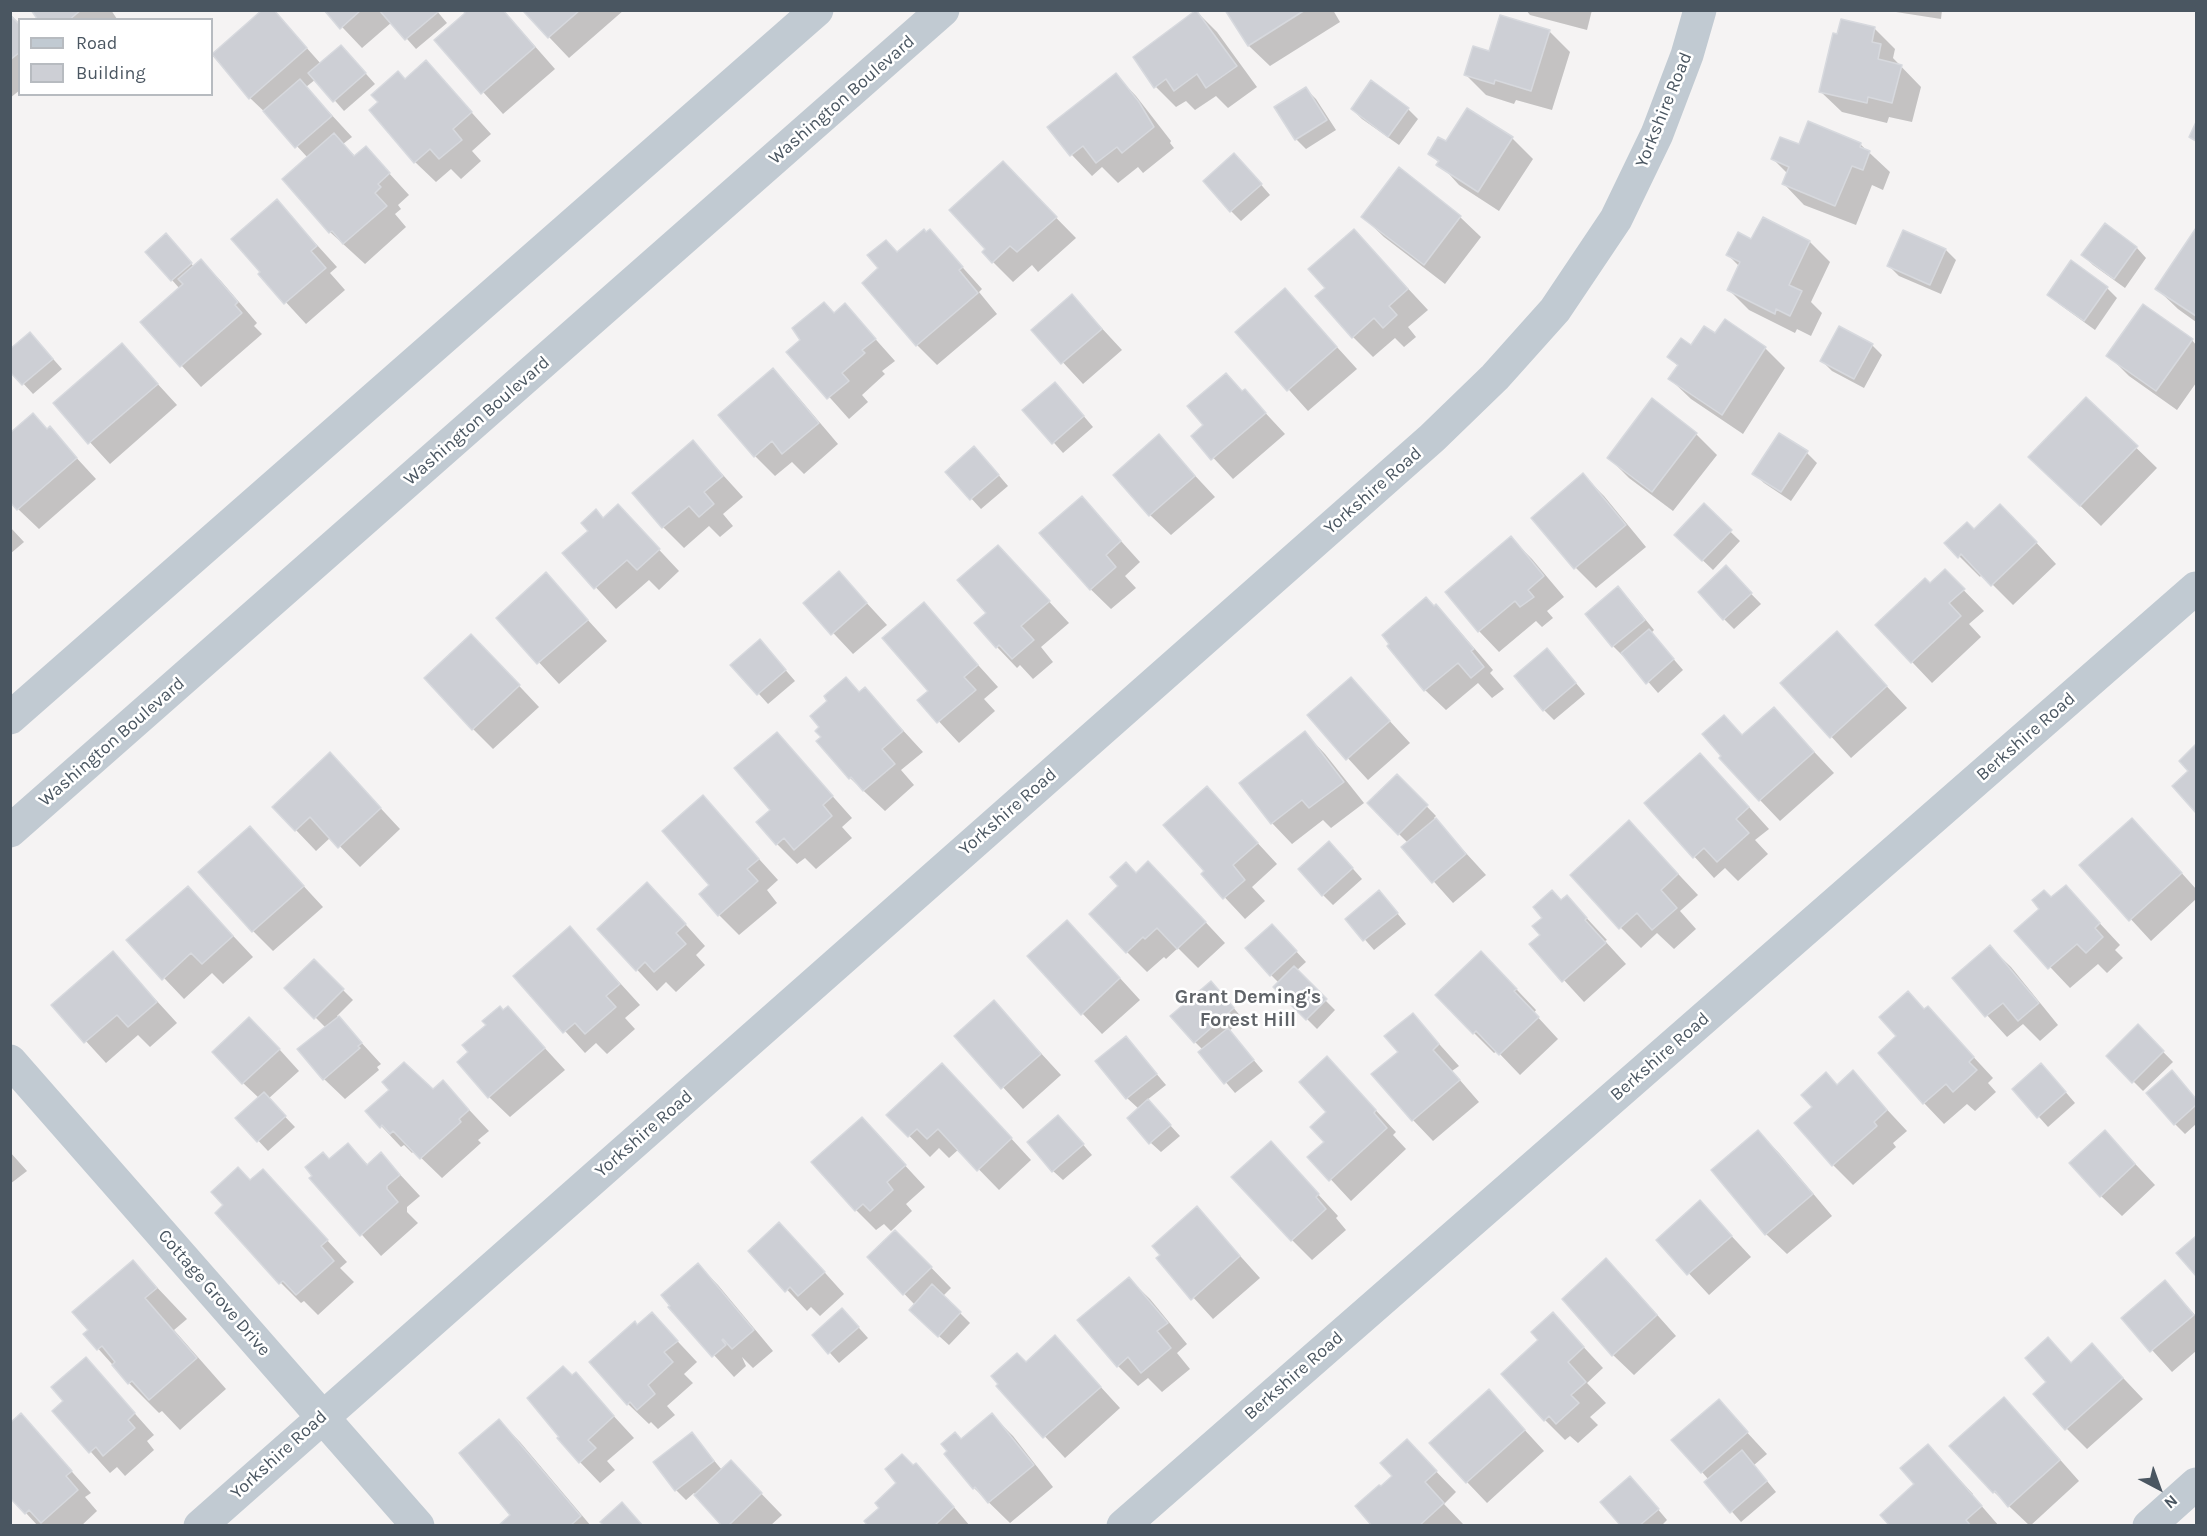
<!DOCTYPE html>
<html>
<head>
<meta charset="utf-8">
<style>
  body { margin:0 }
  #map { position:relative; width:2207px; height:1536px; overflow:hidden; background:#f5f3f3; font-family:Karla,sans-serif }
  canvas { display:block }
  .frame { position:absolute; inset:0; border:12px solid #4a5661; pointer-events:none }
  .legend { position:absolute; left:18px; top:18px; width:195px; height:78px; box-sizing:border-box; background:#fff; border:2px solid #b7bbc0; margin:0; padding:8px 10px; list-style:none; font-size:18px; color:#4a5661 }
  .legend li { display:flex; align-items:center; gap:12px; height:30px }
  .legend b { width:30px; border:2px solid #b7bbc0 }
  .north { position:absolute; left:2129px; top:1458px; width:60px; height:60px; -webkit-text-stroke:4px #fff; paint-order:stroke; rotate:139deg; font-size:16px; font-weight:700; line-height:24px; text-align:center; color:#4a5661 }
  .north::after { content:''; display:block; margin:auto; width:21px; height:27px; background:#4a5661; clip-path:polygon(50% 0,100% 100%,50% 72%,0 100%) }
</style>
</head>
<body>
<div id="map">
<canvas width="2207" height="1536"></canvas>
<div class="frame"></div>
<ul class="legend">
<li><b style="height:8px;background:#c1cad2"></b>Road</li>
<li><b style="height:16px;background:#cdcfd5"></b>Building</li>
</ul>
<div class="north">N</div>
</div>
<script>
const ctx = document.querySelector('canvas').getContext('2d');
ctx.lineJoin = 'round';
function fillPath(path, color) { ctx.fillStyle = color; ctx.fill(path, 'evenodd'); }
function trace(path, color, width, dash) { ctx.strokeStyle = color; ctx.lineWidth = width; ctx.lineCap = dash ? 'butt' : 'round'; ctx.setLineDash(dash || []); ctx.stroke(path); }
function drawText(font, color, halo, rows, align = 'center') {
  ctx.font = font + ' Karla,sans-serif'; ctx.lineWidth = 5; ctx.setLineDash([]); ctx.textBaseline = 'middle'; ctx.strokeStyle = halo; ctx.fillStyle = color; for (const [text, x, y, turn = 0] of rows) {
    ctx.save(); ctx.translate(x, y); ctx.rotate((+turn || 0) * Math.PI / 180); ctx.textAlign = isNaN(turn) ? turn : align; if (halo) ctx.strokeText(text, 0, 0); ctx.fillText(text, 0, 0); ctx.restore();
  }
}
const shadow = new Path2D(`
  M33 10H111L117 19 40 20Z
  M264 10H273L321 64 351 57 375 84 344 111 316 79 306 87 352 137 343 144 356 157 366 148 409 195 398 205 401 209 395 214 406 227 365 264 330 232 308 158 271 118 250 98 212 55Z
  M326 10H436L447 23 416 49 392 22 362 48Z
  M503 10 555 69 503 114 436 40 467 13Z
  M527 10H624L569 58 549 37Z
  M1227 10H1333L1340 22 1270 66 1249 46Z
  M1526 10H1592L1587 30 1530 15Z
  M1883 10H1942L1941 19Z
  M1197 12 1217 32 1257 87 1228 108 1216 96 1195 110 1186 101 1176 107 1156 87Z
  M10 14 20 24V90L10 98Z
  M1874 28 1895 49 1893 58 1921 87 1912 122 1889 117 1887 123 1842 112 1821 92Z
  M1549 31 1570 52 1552 110 1516 100 1514 104 1486 95 1465 74Z
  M426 62 491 134 472 151 481 161 461 179 451 169 436 182 415 162 405 80Z
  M1116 75 1136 96 1171 141 1170 143 1174 148 1143 173 1138 167 1118 183 1102 167 1092 176 1072 155 1049 127Z
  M1371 82 1408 109 1418 119 1399 145 1362 119 1352 109Z
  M1306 89 1316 99 1336 130 1306 149 1296 139 1276 108Z
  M1512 138 1533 159 1499 211 1459 185 1430 153Z
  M1860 144 1890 172 1883 190 1872 185 1856 225 1804 205 1784 184 1788 174 1773 159 1799 146Z
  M1244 165 1270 195 1241 221 1231 211Z
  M1023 184 1076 238 1038 272 1032 265 1013 282 993 262Z
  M277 201 337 267 330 273 345 290 306 324 260 274Z
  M1363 217H1460L1481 237 1445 284 1384 237Z
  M2105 225 2137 248 2146 258 2125 288 2093 265 2083 255Z
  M2196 230V322L2178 309 2157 289Z
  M930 231 982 289 979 292 997 314 937 365 917 345 897 254Z
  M1904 232 1946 250 1956 260 1941 294 1899 276 1889 266Z
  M1752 241 1810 242 1830 262 1811 302 1822 313 1811 336 1797 329 1795 333 1749 310 1729 290 1740 267 1728 255Z
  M176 245 194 267 201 261 221 281 257 323 254 326 262 334 201 387 142 322 180 289 172 280Z
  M1374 252 1428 310 1408 327 1416 337 1404 347 1395 338 1373 357 1353 337Z
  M2107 288 2117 298 2095 330 2059 304 2049 294Z
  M1285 290 1357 369 1308 411 1237 332Z
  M1072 296 1122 350 1083 384 1033 330Z
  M845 305 895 361 882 371 885 374 862 395 868 402 849 419 789 352Z
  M1715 335 1765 348 1785 368 1743 434 1691 399 1670 379 1679 367 1669 357Z
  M2192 340 2196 345V383L2177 410 2129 376 2108 355Z
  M40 344 62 369 33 394 10 369Z
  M122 345 177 405 110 464 55 404Z
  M1872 345 1882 355 1864 388 1832 371 1822 361Z
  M773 370 793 391 838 444 804 474 792 462 775 476 755 456Z
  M1245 391 1285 434 1233 479 1193 436Z
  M1065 394 1093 427 1063 453 1025 410Z
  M2086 399 2157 468 2101 526 2051 477Z
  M1652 400 1696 434 1717 455 1673 511 1629 478 1609 458Z
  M50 429 96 479 39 529 18 509Z
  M1159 437 1215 497 1171 535 1150 515Z
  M693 442 743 497 723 514 733 526 720 537 709 526 684 548 663 527Z
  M1807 453 1817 463 1791 501 1764 483 1754 473Z
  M984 458 1008 486 981 509 947 472Z
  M1583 475 1604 496 1646 547 1596 588 1576 568Z
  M1082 498 1140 562 1125 576 1136 588 1111 609 1079 578Z
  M618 506 679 571 659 590 649 580 616 609 564 553Z
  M1704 506 1740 541 1713 570 1676 535Z
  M2021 526 2056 564 2013 605 1982 574 1980 577 1946 543 1974 531Z
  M10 527 24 542 10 554Z
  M1511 538 1532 559 1564 597 1547 611 1553 618 1542 627 1536 621 1499 652 1479 631Z
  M1018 568 1069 623 1041 647 1053 662 1033 679 1020 665 1017 668 997 647 988 613Z
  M1726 568 1761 604 1734 629 1724 619Z
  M1945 571 1984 611 1969 624 1981 637 1932 683 1877 625 1930 585Z
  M839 573 887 625 853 654 805 603Z
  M546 574 607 641 559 684 498 618Z
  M1628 598 1654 630 1651 633 1683 670 1658 693 1625 655 1623 656 1613 646 1587 615Z
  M923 604 998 687 984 699 995 711 959 743 920 701 930 691Z
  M1436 606 1456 627 1493 670 1490 673 1504 689 1492 698 1478 683 1446 710 1425 690 1434 608Z
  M1837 633 1907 708 1851 758 1782 683Z
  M769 651 795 681 768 704 733 665Z
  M492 657 539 707 493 749 473 729Z
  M1557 660 1585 694 1554 720 1544 710Z
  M1351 679 1410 743 1368 780 1309 716Z
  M865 689 923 752 901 770 914 785 885 811 850 778 823 737Z
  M1774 709 1834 773 1780 821 1760 800 1724 717 1743 736Z
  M1305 733 1325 754 1364 803 1331 828 1323 820 1292 844 1272 823Z
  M777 734 852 818 842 827 852 838 816 869 805 858 797 864 777 844 772 810Z
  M2196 746V811L2174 786 2190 771 2181 761Z
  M330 754 400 829 360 867 331 837 316 851 274 807Z
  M1720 775 1769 829 1755 840 1768 854 1738 881 1725 868 1714 878 1646 804Z
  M1397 776 1436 816 1434 818 1486 875 1453 903 1403 847 1408 843 1369 804Z
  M1207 788 1277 864 1252 887 1265 901 1245 919 1203 874 1206 871Z
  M703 797 778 880 767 890 777 903 739 935 719 915Z
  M250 828 323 907 273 951 253 931Z
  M2152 840 2196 889V899L2151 941 2081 865Z
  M1649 843 1698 895 1680 911 1696 929 1674 949 1657 933 1641 948 1621 928Z
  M1339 853 1362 879 1333 905 1323 895Z
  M1136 874 1169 883 1225 943 1198 968 1178 948 1166 959 1164 957 1147 972 1127 952 1121 886Z
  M2066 887 2120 945 2115 950 2123 958 2107 973 2098 964 2070 988 2016 931Z
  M1567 897 1607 940 1605 941 1626 964 1584 1002 1531 944 1542 935 1562 902Z
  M1388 902 1406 924 1374 950 1347 919Z
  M668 905 705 946 696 955 705 965 676 992 666 982 657 991 599 929Z
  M208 909 253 957 223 984 212 973 184 999 128 940Z
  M570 928 640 1005 625 1018 635 1029 607 1054 596 1043 585 1053 515 976Z
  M1282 936 1306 962 1296 971 1335 1010 1317 1029 1275 987 1279 983 1271 975Z
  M1087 942 1140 1000 1102 1034 1082 1013Z
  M1990 947 2011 967 2058 1025 2040 1041 2023 1024 2007 1037 1954 979Z
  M113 953 177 1023 150 1047 138 1035 106 1063 53 1005Z
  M314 961 353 1000 337 1016 381 1064 377 1067 379 1070 345 1099 324 1079 326 1028 286 988Z
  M1501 973 1536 1010 1534 1013 1558 1039 1520 1075 1497 1051 1494 1053 1474 1033Z
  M1221 993 1243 1019 1229 1031 1263 1071 1235 1093 1200 1052 1203 1050 1195 1042Z
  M994 1002 1061 1075 1023 1109 956 1036Z
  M508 1008 565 1070 510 1117 489 1097 470 1052Z
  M1928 1008 1993 1078 1988 1083 1996 1092 1975 1111 1967 1104 1944 1124 1924 1103 1925 1010Z
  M1413 1015 1459 1066 1452 1071 1479 1102 1433 1141 1413 1120Z
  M2138 1026 2173 1062 2143 1091 2108 1056Z
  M1126 1038 1166 1085 1147 1100 1180 1136 1161 1152 1151 1143 1139 1109 1127 1098Z
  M270 1039 299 1071 268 1099 295 1127 268 1151 237 1118 259 1098 243 1083Z
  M1327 1058 1396 1132 1393 1135 1406 1149 1351 1201 1310 1157 1326 1142 1328 1112Z
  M1852 1072 1907 1131 1893 1143 1896 1147 1853 1185 1833 1165 1838 1086Z
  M2051 1075 2075 1103 2048 1127 2014 1089Z
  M443 1082 489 1131 478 1140 481 1143 442 1178 414 1151 412 1153 404 1145 401 1147 367 1111 433 1091Z
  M2181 1082 2196 1100V1124L2185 1134 2175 1124Z
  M962 1085 1031 1160 999 1190 959 1149 949 1158 939 1148 930 1157 889 1115Z
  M862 1119 925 1187 906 1204 912 1211 891 1231 884 1224 876 1230 856 1210Z
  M1068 1127 1092 1155 1063 1180 1053 1171Z
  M1758 1132 1779 1153 1832 1216 1787 1254 1766 1234Z
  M1271 1143 1338 1216 1336 1218 1346 1230 1312 1260 1292 1240Z
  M348 1145 369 1166 381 1154 420 1196 407 1207V1212L418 1223 381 1256 311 1178Z
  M10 1152 27 1171 10 1184Z
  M2125 1153 2155 1185 2122 1216 2101 1196Z
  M251 1182 283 1192 347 1262 340 1268 354 1282 318 1315 304 1301 301 1303 281 1283Z
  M1700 1202 1751 1257 1709 1295 1658 1240Z
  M1197 1208 1260 1278 1213 1319 1158 1259Z
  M800 1245 844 1294 820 1316 811 1307 807 1311 751 1251Z
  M916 1252 951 1288 943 1296 970 1323 949 1345 921 1320 915 1305 869 1257Z
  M133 1262 187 1319 174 1330 226 1389 180 1430 162 1411 159 1413 129 1383 85 1334Z
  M698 1265 718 1285 773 1351 753 1368 742 1357 746 1366 734 1377 670 1307Z
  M1129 1279 1150 1299 1187 1344 1177 1353 1190 1369 1162 1392 1148 1378 1138 1386 1118 1366Z
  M1627 1281 1676 1336 1634 1375 1613 1355Z
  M2165 1282 2196 1316V1351L2172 1372 2123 1318Z
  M652 1314 697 1362 684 1374 693 1383 667 1406 675 1415 658 1429 651 1422 649 1424 628 1404 591 1362Z
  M1553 1314 1603 1368 1587 1383 1606 1403 1590 1417 1598 1425 1578 1443 1570 1436 1565 1440 1545 1420 1540 1340Z
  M852 1320 868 1338 839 1363 814 1335Z
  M1055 1337 1120 1408 1065 1458 998 1386Z
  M2048 1340 2072 1364 2092 1345 2143 1399 2087 1449 2067 1429 2049 1382Z
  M86 1359 154 1435 147 1441 154 1450 125 1476 117 1467 110 1473 54 1411 65 1401Z
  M575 1374 634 1438 607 1461 615 1470 600 1483 580 1462 572 1377Z
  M1489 1391 1544 1451 1487 1503 1467 1482Z
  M1718 1401 1767 1454 1754 1465 1776 1492 1741 1522 1706 1482 1709 1480 1702 1472Z
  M21 1415 91 1493 85 1497 97 1511 81 1526H38L26 1513Z
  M992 1415 1013 1436 1053 1487 1010 1523 974 1488 962 1441Z
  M2024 1419 2079 1481 2030 1526 1994 1492Z
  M499 1421 520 1442 591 1526H500L512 1515Z
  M692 1434 722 1470 751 1483 782 1515 770 1526H724L694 1493 686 1500 676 1490Z
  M1928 1446 1973 1494 1972 1495 1999 1526H1892L1916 1484Z
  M1427 1462 1456 1492 1444 1504 1463 1524 1374 1526 1381 1488Z
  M916 1465 936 1486 970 1526H870L881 1508Z
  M1640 1488 1667 1520 1661 1526H1623Z`);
const building = new Path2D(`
  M31 10H81L69 20H38Z
  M262 10H274L307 48 249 99 212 54Z
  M324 10H361L340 29Z
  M379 10H437L438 12 405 40Z
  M463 10H503L535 47 481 94 434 40 465 13Z
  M525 10H580L548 38 524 12Z
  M1196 10 1237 66 1206 88 1197 74 1174 91 1166 79 1154 88 1133 57Z
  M1225 10H1305L1248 46Z
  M10 15 20 25V52L10 60Z
  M1500 15 1550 30 1531 91 1495 80 1494 84 1464 75 1473 46 1489 51Z
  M1841 19 1875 27 1872 42 1881 44 1878 59 1902 65 1892 103 1868 97 1867 103 1819 92 1833 33 1837 34Z
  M341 45 366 73 333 102 308 73Z
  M426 60 472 112 453 129 462 140 439 159 430 149 414 163 369 110 378 102 371 95 398 71 405 79Z
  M1116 73 1139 102 1154 127 1122 153 1117 147 1096 163 1083 146 1070 156 1047 127Z
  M300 79 332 116 295 148 263 111Z
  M1371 80 1409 108 1388 137 1351 109Z
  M1306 87 1327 120 1295 140 1274 107Z
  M1467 108 1513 137 1478 192 1436 165 1439 161 1428 154 1438 137 1446 141Z
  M1808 121 1861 143 1860 147 1870 151 1863 170 1852 166 1835 206 1782 184 1789 167 1771 159 1780 137 1799 144Z
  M2196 122V141L2189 137Z
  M334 133 354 156 366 146 390 173 378 184 381 187 375 193 387 206 343 244 332 231 329 233 282 179Z
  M1234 153 1262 184 1230 212 1203 181Z
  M1003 161 1057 217 1017 252 1010 246 992 263 982 252 985 249 949 210Z
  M1399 167 1461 216 1424 265 1361 217Z
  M277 199 317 246 311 251 326 268 284 304 258 274 260 272 231 239Z
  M1763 217 1810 241 1789 285 1802 291 1790 316 1776 309 1775 314 1727 290 1740 262 1726 255 1738 232 1751 239Z
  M2105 223 2137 247 2114 279 2081 255Z
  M2196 228V316L2155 289Z
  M924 229 926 232 930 229 963 267 959 270 978 293 916 346 862 283 878 268 867 255 886 240 897 252Z
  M1354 229 1408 289 1389 306 1397 315 1383 328 1374 318 1352 338 1315 296 1325 288 1308 269Z
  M1903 230 1946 249 1930 285 1887 266Z
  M166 233 192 263 171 281 145 252Z
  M201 259 238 302 235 305 242 313 180 367 140 322 183 284 178 279Z
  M2071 260 2108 287 2084 321 2047 295Z
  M1285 288 1337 347 1287 391 1235 332Z
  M1072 294 1102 329 1061 364 1031 330Z
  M824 302 834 313 845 303 876 339 862 350 865 353 842 373 849 381 827 399 786 352 800 340 792 328Z
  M2143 304 2193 339 2156 391 2106 356Z
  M1725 319 1766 347 1722 415 1668 379 1678 365 1667 357 1681 338 1691 345 1704 326 1715 333Z
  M1839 326 1873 344 1854 379 1820 361Z
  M30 332 53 359 22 385 10 372V349Z
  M122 343 158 384 88 444 53 403Z
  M773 368 819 423 782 454 772 441 754 457 718 415Z
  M1226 373 1242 391 1245 389 1266 413 1211 460 1191 436 1203 425 1187 406Z
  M1055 382 1084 416 1052 444 1022 410Z
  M2086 397 2138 446 2080 506 2028 457Z
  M1652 398 1697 433 1652 492 1607 458Z
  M33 413 47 429 50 426 77 458 17 510 10 502V433Z
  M1779 433 1808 451 1781 492 1752 474Z
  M1159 434 1195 476 1149 516 1113 475Z
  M693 440 723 476 704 492 714 504 699 517 689 506 662 528 632 493Z
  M974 446 999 475 970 500 945 472Z
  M1583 473 1626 525 1574 569 1531 518Z
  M1082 496 1121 541 1106 555 1116 567 1090 590 1039 533Z
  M1704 503 1732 530 1702 561 1674 535Z
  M618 504 660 549 637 570 627 560 594 589 562 553 588 531 581 523 596 509 603 518Z
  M2000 504 2037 542 1991 586 1961 554 1958 558 1944 543 1967 522 1974 529Z
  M1511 536 1544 576 1528 590 1534 597 1520 607 1515 601 1478 632 1445 592Z
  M998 545 1050 601 1021 626 1034 640 1012 659 999 645 996 648 974 623 986 613 957 580Z
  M1726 565 1752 593 1723 620 1698 592Z
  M1945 569 1965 589 1949 603 1961 616 1911 663 1875 625 1925 578 1930 583Z
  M839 571 867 603 831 635 803 603Z
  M546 572 588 620 537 664 496 618Z
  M1618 586 1645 620 1612 647 1585 614Z
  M1426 597 1434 606 1436 604 1474 649 1471 651 1484 667 1471 678 1458 663 1424 691 1387 646 1389 644 1382 635Z
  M924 602 978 665 964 677 976 690 937 723 917 700 928 691 882 638Z
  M1649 629 1674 659 1646 684 1621 653Z
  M1837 631 1887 686 1830 738 1780 683Z
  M471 634 520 685 472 730 424 678Z
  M760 639 786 670 757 695 730 665Z
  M1547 648 1576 683 1543 711 1514 676Z
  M846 677 859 692 865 687 903 731 882 749 895 764 863 791 851 777 849 779 816 741 821 737 815 731 819 727 810 716 827 701 824 696Z
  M1351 677 1390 721 1346 760 1307 715Z
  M1774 707 1814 752 1759 801 1719 758 1721 756 1702 734 1724 715 1742 735Z
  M1305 731 1344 782 1309 808 1302 800 1271 824 1239 783Z
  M777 732 833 796 823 805 832 816 794 850 784 838 776 845 756 822 770 810 734 768Z
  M2196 744V813L2172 786 2188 771 2179 761Z
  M330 752 381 808 338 848 310 817 295 831 272 807Z
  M1700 753 1749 807 1736 819 1749 833 1717 862 1704 848 1693 858 1644 803Z
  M1397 774 1428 805 1398 835 1367 803Z
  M1207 786 1258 843 1233 865 1245 880 1223 899 1201 874 1204 871 1163 825Z
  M703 795 759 859 747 869 758 881 718 916 699 894 709 885 662 831Z
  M1436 818 1466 854 1432 883 1401 847Z
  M2132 818 2182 873 2129 921 2079 865Z
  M1629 820 1678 874 1661 890 1677 908 1652 930 1637 913 1619 929 1570 875Z
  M250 826 304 886 252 932 198 872Z
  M1329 841 1353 868 1322 896 1298 869Z
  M1148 861 1206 922 1177 949 1157 928 1145 939 1143 937 1126 953 1089 914 1118 886 1110 877 1126 862 1136 873Z
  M647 882 686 924 676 933 686 944 654 972 645 962 636 971 597 929Z
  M2066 885 2100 923 2095 928 2103 937 2086 953 2077 944 2048 969 2014 931 2039 909 2032 900 2044 890 2051 897Z
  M188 886 233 936 202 964 191 953 162 980 126 940Z
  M1379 890 1398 913 1363 941 1345 919Z
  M1552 890 1561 900 1567 895 1587 918 1585 920 1606 943 1562 982 1529 944 1540 935 1532 926 1542 918 1533 907Z
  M1067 920 1120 978 1081 1015 1027 956Z
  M1272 924 1297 951 1270 976 1245 948Z
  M570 926 620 984 606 996 616 1007 585 1034 575 1023 563 1033 513 976Z
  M1990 945 2039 1003 2018 1021 2003 1003 1985 1017 1952 978Z
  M113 951 157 1002 128 1027 117 1015 84 1043 51 1005Z
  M1481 951 1517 989 1514 991 1539 1017 1499 1055 1476 1031 1473 1034 1435 995Z
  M314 959 344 989 314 1019 284 988Z
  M1294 966 1327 999 1306 1020 1273 987Z
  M1211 981 1234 1008 1194 1043 1170 1016Z
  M1908 991 1924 1009 1928 1006 1974 1057 1969 1062 1977 1070 1953 1092 1946 1084 1923 1104 1878 1053 1896 1036 1879 1017Z
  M994 1000 1041 1054 1001 1089 954 1036Z
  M500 1006 503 1010 508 1006 545 1048 488 1098 457 1062 468 1052 462 1045 486 1025 482 1021Z
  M1413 1013 1439 1044 1433 1050 1460 1080 1412 1121 1371 1074 1398 1052 1384 1036Z
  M339 1016 362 1043 358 1046 360 1048 323 1080 297 1049Z
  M249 1017 280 1049 242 1084 212 1052Z
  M2138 1024 2164 1051 2132 1083 2106 1056Z
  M1228 1028 1254 1060 1224 1084 1198 1052Z
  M1126 1036 1157 1074 1126 1099 1095 1061Z
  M1327 1056 1376 1110 1374 1113 1387 1128 1329 1181 1307 1157 1324 1142 1310 1127 1326 1112 1299 1082Z
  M404 1062 433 1089 443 1080 469 1110 459 1119 461 1122 420 1159 393 1131 390 1134 382 1125 380 1128 365 1111 389 1090 382 1082Z
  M942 1063 1012 1138 977 1171 938 1129 927 1139 917 1129 908 1137 886 1115Z
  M2041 1063 2066 1092 2037 1118 2012 1089Z
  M1853 1070 1887 1110 1874 1122 1877 1126 1832 1166 1794 1123 1812 1107 1801 1095 1826 1072 1837 1085Z
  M2172 1070 2196 1099V1105L2174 1125 2146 1093Z
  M264 1092 286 1116 257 1142 235 1118Z
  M1148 1099 1171 1125 1149 1144 1127 1118Z
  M1058 1115 1084 1144 1052 1172 1027 1142Z
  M862 1117 906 1165 887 1182 893 1190 870 1211 863 1204 855 1211 811 1162Z
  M1758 1130 1813 1194 1765 1235 1711 1170Z
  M2105 1130 2135 1164 2100 1197 2069 1163Z
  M1271 1141 1319 1194 1316 1197 1326 1209 1291 1241 1231 1177Z
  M348 1143 367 1165 381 1152 400 1175 387 1186V1189L398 1202 360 1236 309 1178 312 1176 305 1167 323 1152 329 1159Z
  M238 1167 250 1180 263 1169 328 1240 321 1246 334 1261 296 1295 283 1281 279 1284 215 1213 223 1205 211 1192Z
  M1700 1200 1732 1236 1687 1275 1656 1240Z
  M1197 1206 1240 1256 1191 1300 1156 1258 1160 1255 1152 1246Z
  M779 1222 825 1272 798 1296 790 1287 785 1292 748 1251Z
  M895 1230 932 1267 903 1295 867 1257Z
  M2196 1236V1276L2176 1253Z
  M1606 1258 1657 1315 1612 1356 1562 1299Z
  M133 1260 157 1288 145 1298 197 1358 149 1400 132 1381 128 1384 112 1365 115 1362 102 1346 97 1350 83 1334 88 1330 72 1312Z
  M698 1263 754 1330 732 1349 723 1339 722 1340 726 1345 712 1357 668 1307 670 1306 661 1295Z
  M1129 1277 1168 1323 1157 1331 1171 1348 1141 1373 1128 1357 1117 1367 1077 1320Z
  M2165 1280 2194 1315 2150 1352 2121 1318Z
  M932 1284 961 1312 938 1337 909 1310Z
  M842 1308 859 1327 828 1354 812 1335Z
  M652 1312 678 1341 664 1352 673 1362 648 1385 655 1394 637 1410 630 1402 627 1405 589 1362 635 1321 637 1325Z
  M1553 1312 1584 1347 1568 1362 1586 1382 1571 1395 1579 1403 1556 1424 1549 1416 1544 1421 1501 1374 1538 1340 1531 1332Z
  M1055 1335 1101 1387 1043 1438 996 1386 998 1384 991 1376 1017 1353 1026 1362Z
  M2048 1337 2071 1363 2092 1343 2123 1378 2065 1430 2033 1394 2046 1382 2025 1358Z
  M86 1357 135 1413 128 1420 135 1428 103 1456 96 1447 89 1453 52 1411 63 1401 51 1387Z
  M563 1366 572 1375 576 1372 614 1416 588 1440 596 1448 579 1463 557 1438 559 1437 527 1398Z
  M1489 1389 1525 1430 1466 1483 1429 1443Z
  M2004 1397 2060 1460 2008 1507 1995 1491 1993 1493 1949 1446Z
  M1719 1399 1748 1432 1701 1473 1671 1440Z
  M21 1413 72 1471 66 1476 78 1490 41 1523 29 1510 25 1514 10 1498V1423Z
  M992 1413 1034 1465 988 1503 975 1487 973 1489 944 1454 947 1451 941 1444 955 1432 961 1439Z
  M499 1419 581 1516 570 1526H498L510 1515 459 1453Z
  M692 1432 714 1461 675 1491 653 1462Z
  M1407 1439 1437 1471 1425 1482 1444 1503 1419 1526H1372L1355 1506 1379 1485 1381 1486 1392 1476 1380 1463Z
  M1928 1444 1982 1506 1966 1520 1971 1526H1890L1880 1515 1914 1484 1900 1468Z
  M1742 1450 1767 1481 1730 1513 1704 1482Z
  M902 1454 913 1465 916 1463 954 1507 934 1526H868L864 1521 879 1508 875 1503 896 1483 885 1469Z
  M731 1460 762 1493 728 1526H722L694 1495Z
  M1630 1476 1659 1509 1639 1526H1621L1600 1502Z
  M622 1502 643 1526H604L600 1522Z`);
const minor = new Path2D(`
  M10 718 817 10
  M10 831 943 10
  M10 1061 418 1526
  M200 1526 1432 438 1495 377 1555 310 1616 219 1657 134 1687 55 1700 10
  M1123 1526 2196 588
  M2149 1526 2196 1484`);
const streetNames = [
  ["Washington Boulevard",842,100,-41],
  ["Yorkshire Road",1664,110,-68],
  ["Washington Boulevard",477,421,-41],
  ["Yorkshire Road",1373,491,-41],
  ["Berkshire Road",2026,737,-41],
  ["Washington Boulevard",112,742,-41],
  ["Yorkshire Road",1008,812,-41],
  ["Berkshire Road",1660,1057,-41],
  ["Yorkshire Road",644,1134,-41],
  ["Cottage Grove Drive",214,1293,49],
  ["Berkshire Road",1294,1376,-41],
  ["Yorkshire Road",279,1455,-42]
];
const neighbourhoodNames = [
  ["Grant Deming's",1248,997],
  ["Forest Hill",1248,1020]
];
fillPath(shadow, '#0003');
fillPath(building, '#cdcfd5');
trace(building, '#d7d9de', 1.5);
trace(minor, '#c1cad2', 33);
drawText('18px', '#4a5661', '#fff', streetNames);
drawText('bold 20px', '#5f6368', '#fff', neighbourhoodNames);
</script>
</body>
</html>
